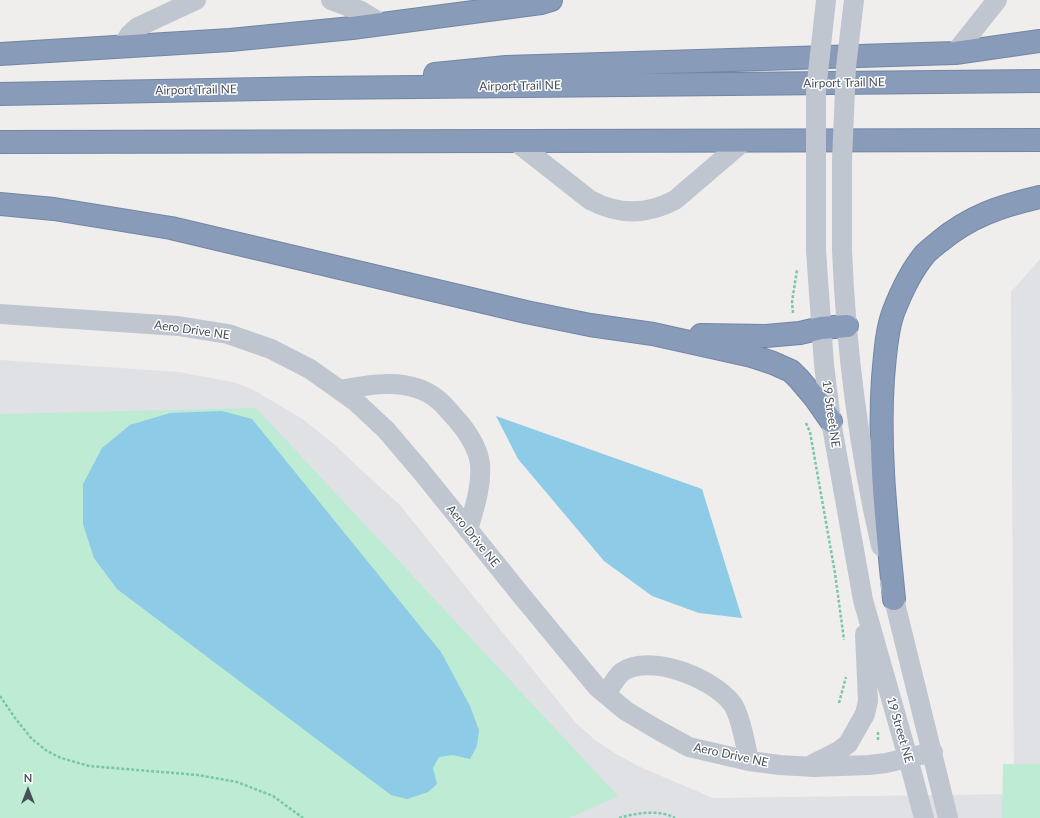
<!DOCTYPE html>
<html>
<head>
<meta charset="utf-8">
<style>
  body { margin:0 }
  #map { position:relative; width:1040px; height:818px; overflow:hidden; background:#f0eeed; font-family:Lato,sans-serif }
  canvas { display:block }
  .north { position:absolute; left:8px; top:770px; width:40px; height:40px; -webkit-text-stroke:3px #fff; paint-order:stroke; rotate:0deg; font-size:11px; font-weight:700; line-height:16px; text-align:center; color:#474f59 }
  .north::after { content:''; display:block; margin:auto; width:14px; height:18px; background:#474f59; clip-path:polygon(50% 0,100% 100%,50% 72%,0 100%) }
</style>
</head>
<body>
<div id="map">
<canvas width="1040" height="818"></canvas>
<div class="north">N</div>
</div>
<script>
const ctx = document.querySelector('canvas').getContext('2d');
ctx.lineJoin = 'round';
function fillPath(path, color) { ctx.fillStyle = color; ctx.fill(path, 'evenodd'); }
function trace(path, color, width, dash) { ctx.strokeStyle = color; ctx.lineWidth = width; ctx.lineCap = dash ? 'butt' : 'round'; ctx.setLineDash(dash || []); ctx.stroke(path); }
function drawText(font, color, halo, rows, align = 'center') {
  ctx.font = font + ' Lato,sans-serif'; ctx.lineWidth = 3; ctx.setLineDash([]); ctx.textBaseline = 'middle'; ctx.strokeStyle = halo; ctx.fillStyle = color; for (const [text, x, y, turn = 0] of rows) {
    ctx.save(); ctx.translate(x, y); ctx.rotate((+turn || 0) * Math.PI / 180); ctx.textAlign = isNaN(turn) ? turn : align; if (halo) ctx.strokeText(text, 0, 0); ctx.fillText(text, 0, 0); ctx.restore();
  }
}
const airport = new Path2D(`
  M1040 259V818H0V360L179 372 232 382 252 389 304 420 335 445 360 469 399 504 575 722 595 740 616 754 638 766 680 784 713 798 1014 794 1011 292Z`);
const green = new Path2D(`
  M256 408 618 796 569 818H0V414Z
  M1003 764H1040V818H1002Z`);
const water = new Path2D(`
  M222 411 252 419 441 652 470 706 479 730 477 746 470 759 453 755 439 757 433 768 437 784 428 792 407 799 391 795 117 589 94 558 83 524V484L102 448 130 425 170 413Z
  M496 416 702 489 742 618 699 613 652 596 604 561 518 459Z`);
const path = new Path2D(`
  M793 313 792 302 797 270
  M806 423 810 432 835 573 844 640
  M0 696 15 718 32 739 47 751 61 758 89 766 198 775 237 782 273 796 303 818
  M839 703 846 677
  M878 732V741
  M619 818C636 813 658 809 675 818`);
const minor = new Path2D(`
  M331 0 361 11 382 24
  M122 46 130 34 138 27 196 0
  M955 53 997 0
  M515 141 590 200C618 215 647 215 675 200L744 141
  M816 250 824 365 831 421 863 600 908 758 924 818
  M842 250C846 349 859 450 881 546
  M0 314 178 326 228 334 271 349 310 369 355 401 386 430 421 471 521 595 597 687 626 711 658 730 689 747 749 761 780 765 814 767 869 765 886 763 933 752
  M340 390C371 384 410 377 437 399 445 405 451 414 458 421 468 433 478 448 480 464 482 486 474 509 468 530
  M890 583 948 818
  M606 694C610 688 616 677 622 672 651 653 711 678 731 702 740 712 746 747 749 761
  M813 764 837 752 848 744 865 714 868 701 865 634`);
const highway = new Path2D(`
  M0 54 230 40 352 28 541 3 551 0
  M435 74 506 67 955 53 1040 41
  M0 94 315 88 1040 81
  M0 142 1040 140
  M0 204 54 209 171 228 526 312 590 325 653 334 752 356 773 363 791 371 799 379 815 398 831 421
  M701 335 766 336 800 333 821 328 847 326
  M894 599C887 526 878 452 883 378 885 357 886 333 893 313 901 292 911 271 925 254 929 250 934 246 939 242 970 216 1001 206 1040 197`);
const minorBridge = new Path2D(`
  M816 250V91L826 0
  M842 250V160L846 67 854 0`);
const streetNames = [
  ["Airport Trail NE",844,83,-1],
  ["Airport Trail NE",520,86,-1],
  ["Airport Trail NE",196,90,-1],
  ["Aero Drive NE",192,330,8],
  ["19 Street NE",831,414,82],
  ["Aero Drive NE",473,536,51],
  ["19 Street NE",900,730,74],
  ["Aero Drive NE",731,755,12]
];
fillPath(airport, '#dfe1e5');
fillPath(green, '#beebd4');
fillPath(water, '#8dcbe6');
trace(highway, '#7386a5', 24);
trace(path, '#78c7a8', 2.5, [3, 2]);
trace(minor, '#bfc6cf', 20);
trace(highway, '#889bb9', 22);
trace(minorBridge, '#bfc6cf', 20);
drawText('12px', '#474f59', '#fff', streetNames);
</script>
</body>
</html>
